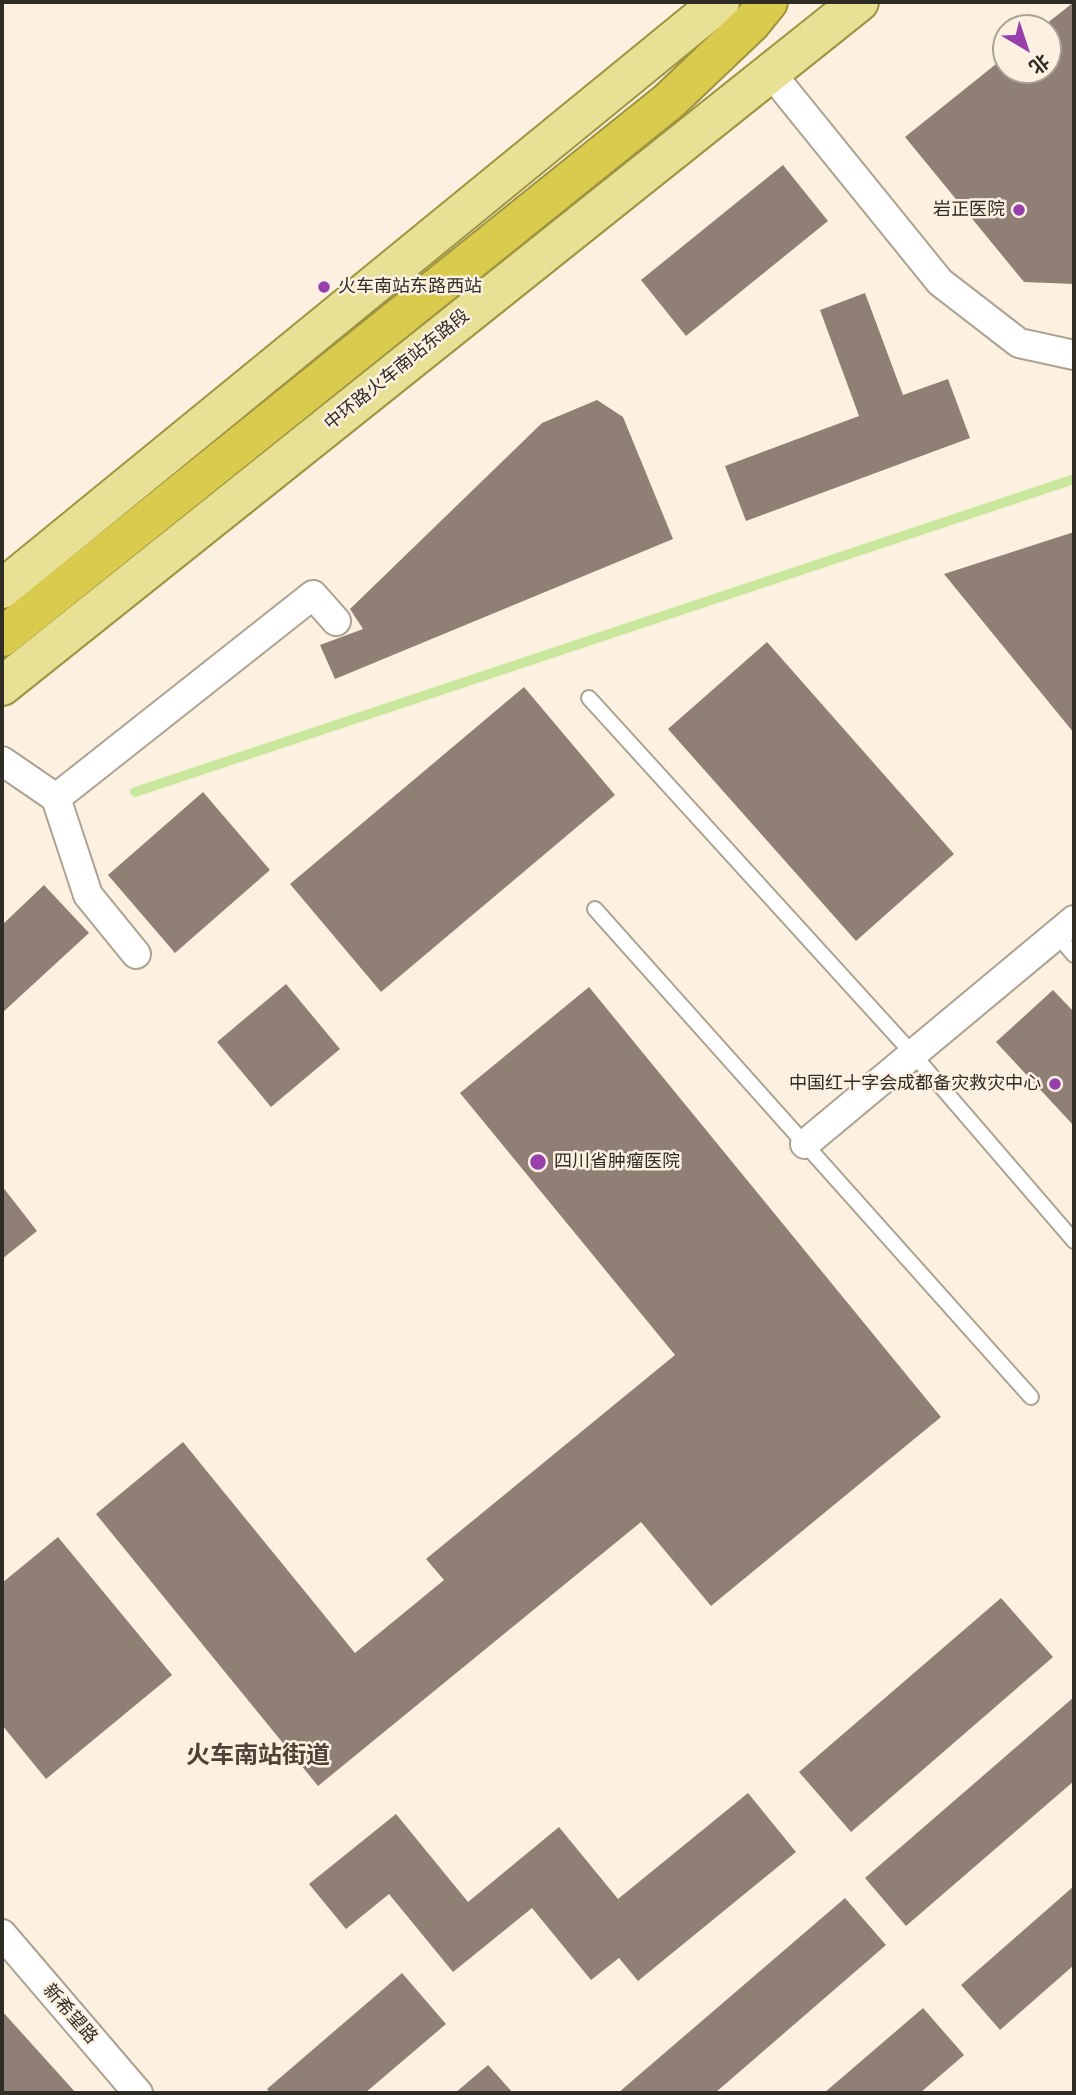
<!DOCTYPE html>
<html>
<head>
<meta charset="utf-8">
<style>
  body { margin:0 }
  #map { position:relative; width:1076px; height:2095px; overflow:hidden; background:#fcf1e1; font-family:"Libre Baskerville","Noto Sans SC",serif }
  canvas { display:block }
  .frame { position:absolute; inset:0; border:4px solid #2f2b25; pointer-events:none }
  .north { position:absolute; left:992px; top:14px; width:70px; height:70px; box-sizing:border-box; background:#fcf1e1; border:2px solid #aaa296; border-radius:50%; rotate:141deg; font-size:19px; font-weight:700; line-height:28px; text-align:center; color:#2f2b25 }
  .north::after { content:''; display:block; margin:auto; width:24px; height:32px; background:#973fac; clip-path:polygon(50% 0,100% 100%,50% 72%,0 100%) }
</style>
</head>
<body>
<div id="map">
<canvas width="1076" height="2095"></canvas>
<div class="frame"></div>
<div class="north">北</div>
</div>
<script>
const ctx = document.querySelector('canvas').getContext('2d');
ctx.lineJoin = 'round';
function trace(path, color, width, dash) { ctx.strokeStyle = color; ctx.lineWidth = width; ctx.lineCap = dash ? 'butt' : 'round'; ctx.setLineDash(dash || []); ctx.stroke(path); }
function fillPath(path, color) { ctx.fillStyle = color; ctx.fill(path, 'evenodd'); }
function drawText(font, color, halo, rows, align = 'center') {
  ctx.font = font + ' "Libre Baskerville","Noto Sans SC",serif'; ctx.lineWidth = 5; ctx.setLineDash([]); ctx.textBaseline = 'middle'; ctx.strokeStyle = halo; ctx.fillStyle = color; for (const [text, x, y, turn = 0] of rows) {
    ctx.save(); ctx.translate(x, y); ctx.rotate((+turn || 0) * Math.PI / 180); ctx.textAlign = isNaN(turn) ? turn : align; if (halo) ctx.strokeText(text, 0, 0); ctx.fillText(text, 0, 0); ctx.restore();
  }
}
const stream = new Path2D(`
  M135 792 1074 479`);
const building = new Path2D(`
  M1074 2V284L1024 282 905 137 1006 56V70H1048V28H1041Z
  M783 165 828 221 686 336 641 280Z
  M865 293 903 395 948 379 970 438 746 521 725 466 859 416 820 310Z
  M597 400 623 417 673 539 335 679 320 645 363 629 350 609 542 423Z
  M1074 532V733L944 574Z
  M767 642 954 854 856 941 668 729Z
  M524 687 615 795 381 992 290 884Z
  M203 792 270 870 175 953 108 875Z
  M44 885 89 933 2 1013V925Z
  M286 984 340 1049 271 1107 217 1042Z
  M589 987 941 1417 711 1606 641 1522 318 1786 96 1514 183 1442 355 1653 444 1580 426 1559 675 1355 460 1093Z
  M1053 990 1074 1012V1126L996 1042Z
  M2 1186 37 1231 2 1259Z
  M58 1537 172 1675 46 1779 2 1725V1583Z
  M1001 1598 1053 1657 851 1832 799 1772Z
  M1074 1697V1781L906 1926 865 1878Z
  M748 1793 796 1852 638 1981 619 1958 591 1980 532 1908 453 1972 389 1894 346 1929 309 1884 396 1814 468 1902 559 1827 618 1899Z
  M1074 1886V1965L1000 2030 961 1985Z
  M845 1898 886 1945 715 2093H618Z
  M402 1973 446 2024 365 2093H270L267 2089Z
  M923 2008 964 2055 920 2093H824Z
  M2 2011 76 2093H2Z
  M488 2065 513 2093H455Z`);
const service = new Path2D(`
  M589 698 913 1054 1074 1241
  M595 909 1031 1397
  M1057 935 1074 955`);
const minor = new Path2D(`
  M770 72 940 282 1019 343 1074 355
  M2 761 56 798 88 895 136 954
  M56 798 313 595 336 621
  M805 1144 1074 920
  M2 1934 138 2093`);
const primary = new Path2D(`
  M2 589 720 2
  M2 686 859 2`);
const motorway = new Path2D(`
  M2 637 669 101 751 23 768 2`);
const markers = [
  [1019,210,7,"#973fac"],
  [324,287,7,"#973fac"],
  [1055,1084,7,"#973fac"],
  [538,1162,9,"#973fac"]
];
const poiNames = [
  ["岩正医院",1005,210],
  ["火车南站东路西站",338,287,"left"],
  ["中国红十字会成都备灾救灾中心",1041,1084],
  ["四川省肿瘤医院",554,1162,"left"]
];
const streetNames = [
  ["中环路火车南站东路段",397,370,-39],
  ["新希望路",70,2014,49]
];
const districtNames = [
  ["火车南站街道",258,1756]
];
trace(stream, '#c9e89e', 10);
fillPath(building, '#8f7f75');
trace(service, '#aba292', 18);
trace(minor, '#aba292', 32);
trace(primary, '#9e933f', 42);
trace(motorway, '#9e933f', 42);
trace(service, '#fff', 14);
trace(minor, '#fff', 28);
trace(primary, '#e8e094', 38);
trace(motorway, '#d9cb4d', 38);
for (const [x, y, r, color] of markers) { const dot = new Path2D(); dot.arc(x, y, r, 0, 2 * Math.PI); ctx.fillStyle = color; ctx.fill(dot); trace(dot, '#fcf1e1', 2.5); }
drawText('18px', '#2f2b25', '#fcf1e1', poiNames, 'right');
drawText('18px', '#2f2b25', '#fcf1e1', streetNames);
drawText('bold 24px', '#4c4336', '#fcf1e1', districtNames);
</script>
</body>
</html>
